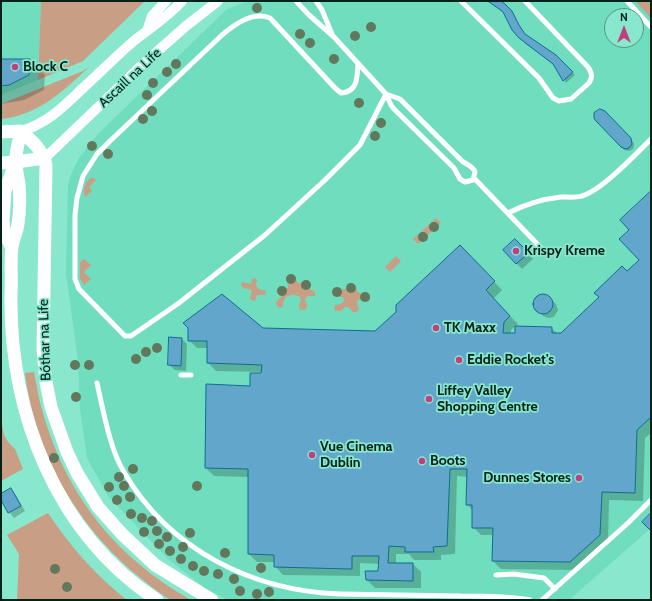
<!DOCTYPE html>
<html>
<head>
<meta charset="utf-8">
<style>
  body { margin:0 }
  #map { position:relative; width:652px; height:601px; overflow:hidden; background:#88e7cc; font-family:Cabin,sans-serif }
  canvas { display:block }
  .frame { position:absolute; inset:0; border:2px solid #022119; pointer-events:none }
  .north { position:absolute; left:604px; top:8px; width:40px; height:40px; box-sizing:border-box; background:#88e7cc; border:1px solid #529884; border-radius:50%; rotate:0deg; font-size:11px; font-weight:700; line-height:16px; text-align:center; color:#022119 }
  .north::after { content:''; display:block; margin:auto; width:14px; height:18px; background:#c33e81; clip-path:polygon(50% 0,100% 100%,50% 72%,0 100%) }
</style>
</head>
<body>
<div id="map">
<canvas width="652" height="601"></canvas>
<div class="frame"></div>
<div class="north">N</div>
</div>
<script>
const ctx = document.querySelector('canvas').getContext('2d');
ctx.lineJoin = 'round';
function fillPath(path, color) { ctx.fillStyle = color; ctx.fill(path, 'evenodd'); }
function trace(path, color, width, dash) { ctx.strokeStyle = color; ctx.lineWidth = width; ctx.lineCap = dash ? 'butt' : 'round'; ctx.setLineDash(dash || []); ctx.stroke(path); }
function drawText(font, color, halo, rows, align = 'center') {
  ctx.font = font + ' Cabin,sans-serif'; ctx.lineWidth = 3.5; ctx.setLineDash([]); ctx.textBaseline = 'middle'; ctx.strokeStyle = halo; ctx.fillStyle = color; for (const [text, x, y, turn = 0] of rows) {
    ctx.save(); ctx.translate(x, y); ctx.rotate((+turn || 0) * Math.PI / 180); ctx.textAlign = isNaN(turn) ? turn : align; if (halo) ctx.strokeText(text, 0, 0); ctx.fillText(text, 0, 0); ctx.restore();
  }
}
const built = new Path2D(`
  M1 1H41L38 80 1 95Z
  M248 1H651V528L569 600H228L205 588 168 559 108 496 87 458 80 409 78 361 66 273 68 185 70 177 79 158 98 134 227 9ZM612 16H636V40H612Z`);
const green = new Path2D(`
  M41 1H145L83 61 38 80Z
  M635 1H651V18Z
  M90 66C65 90 37 116 1 119V104L83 71Z
  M91 178H94L96 180 89 187 92 191 85 197C82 192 85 181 91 178Z
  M436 218 441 223 418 244 413 239Z
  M396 256 401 261 390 272 385 267Z
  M84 259 91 265 84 272 91 279 84 285 80 279V262Z
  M290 275 295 276 297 282 300 283 305 281 308 282 310 289 315 292V296H308L305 299 307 305 306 309 304 310H300L299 306 301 300 300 297C295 294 290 294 285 298L282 308 278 307 276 304V302L281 297V295L278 292V289L288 288V279Z
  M255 278 257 280 256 286 260 290H265L266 292 265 295H257L255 301 251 300 250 298 252 291 249 289 243 288 241 285 242 282 251 284 252 279Z
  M350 285 355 286 357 291 361 295H370V300L368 302 361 299 358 300 357 304 359 309 357 312H353C350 309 350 307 345 307L341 311H337L334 310 335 305 343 303 344 299 342 297H335L333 295 334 289 335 288C343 290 344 291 350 285Z
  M34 372C37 387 39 402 44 417 69 499 116 557 191 600 185 600 178 601 172 600 163 597 141 578 133 572 75 522 34 450 25 373Z
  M1 419 4 435 8 442 15 449 23 469 1 481Z
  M48 513C70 546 95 575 127 600H17L19 554 7 535Z`);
const shadow = new Path2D(`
  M490 1H498L526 35 555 56 575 75 566 83 554 64 527 45 519 37 503 11Z
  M1 60H29L45 75 44 90 24 100 1 104Z
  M606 112 633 142 634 145 633 149 629 151 624 150 597 121Z
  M651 193V433L645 438 643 501 609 500 608 543 578 570 501 569 493 561 494 535H481L473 527V511L467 504 468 477 457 476 455 554 441 555V560H414L409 554H396V564H413L421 572V588H375L367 580 379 572 380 564 360 563V576L283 575 275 566V562H257L249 554V477L214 476 206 468 251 387 262 374V372L216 371 208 363V348H197L189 340 263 329 375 332 397 312 460 246 502 290 493 299 518 324 511 330V334L551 328 558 334H562L640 260 631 230Z
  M520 245 533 259 522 269 504 250Z
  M545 296 550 298 556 304 558 310 554 317 548 318 543 316 538 310 535 303 537 298Z
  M182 339 187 344 186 371 175 370 169 365Z
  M11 490 16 495 25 511 14 518 9 512 1 498V495Z`);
const building = new Path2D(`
  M488 1H501L505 4 512 11 519 25 525 34 556 55 573 72 563 81 553 64 519 38 512 30 503 12Z
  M1 59H30L29 75 9 85 1 86Z
  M600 109 605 111 631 138 632 144 629 148 626 149 621 147 596 121 594 118V113Z
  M651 191V417L637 430 635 493 602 492 600 535 570 562 492 561 493 528H472V505H466L467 469H450L447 546 433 547 434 552H405V547L389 546 388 563H413V581L366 580 365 571H378L379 556H352V569H350L274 567V555L248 554V469L205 468 206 384 250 386V373H261L262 365 207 363V341H188V328L183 323 222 294 263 328 375 331 396 312V305L460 245 495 281 486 290 510 316 504 322 503 333H515V326L552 327V333H561L599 297 594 293 622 266 627 271 639 260 619 239 629 230 620 220Z
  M515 239 529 253 516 264 503 250Z
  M533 304a10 10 0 1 1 20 0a10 10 0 1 1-20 0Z
  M169 337 182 338 181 366 168 365Z
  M11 488 21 506 8 513 1 500V494Z
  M650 514 651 515V531L642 522Z`);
const service = new Path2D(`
  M296 1 309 15 334 37 386 94 391 105 394 109 454 168 460 179 465 182 473 180 475 172C473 166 467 165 462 161L400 99 386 94
  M316 1 322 10 332 34
  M461 1 539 78 553 98 559 101 571 99 589 83C593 77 592 73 588 67L525 1
  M627 1 651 27
  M358 64C357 77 358 92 341 93L335 88 270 18C253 11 235 24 222 35L110 141 97 154 83 176 77 198 75 215V279L79 289 125 336H131L179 303 265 235 325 180 360 145 386 94
  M474 178 543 250
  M508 213C524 205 542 199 561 197 568 197 576 198 582 196 602 190 636 154 651 139
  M181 375H191
  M97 383C103 409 110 450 124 472 169 550 253 591 340 594 381 595 421 595 461 596 483 596 509 596 530 600
  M496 575 514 574 544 578 555 589
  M542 600 628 523 651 500`);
const minor = new Path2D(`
  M148 28 152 16 166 1
  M21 131C47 124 64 106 83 88 101 72 117 55 135 40 151 27 168 17 182 1
  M45 158 143 64 186 26 218 1`);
const tertiary = new Path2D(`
  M21 131C19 141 15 152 16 163 16 170 18 177 19 184 20 197 20 212 18 224 17 232 13 240 12 247 10 262 12 278 11 293 9 411 55 533 157 600
  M1 132 21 131C32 141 43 150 46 165L43 349 46 382 51 407 67 452 77 473 98 507 122 534 155 565 212 600
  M1 163 16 162 45 158
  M12 248 4 232 3 220 5 191 15 164`);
const trees = [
  [257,8],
  [371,27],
  [300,34],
  [355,36],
  [310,43],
  [334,59],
  [176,64],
  [167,72],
  [153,83],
  [147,95],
  [359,103],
  [152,111],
  [143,119],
  [381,123],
  [375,136],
  [92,146],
  [108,154],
  [434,227],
  [423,237],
  [291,279],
  [306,285],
  [351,288],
  [282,291],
  [337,292],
  [365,297],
  [157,348],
  [146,352],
  [136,359],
  [75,365],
  [89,365],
  [76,397],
  [54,458],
  [133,469],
  [119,477],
  [124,486],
  [197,486],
  [109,487],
  [130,497],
  [117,500],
  [131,514],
  [142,518],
  [152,521],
  [157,531],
  [144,532],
  [190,533],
  [167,537],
  [159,544],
  [183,547],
  [170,551],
  [225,553],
  [181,559],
  [193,566],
  [261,568],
  [55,569],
  [204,571],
  [218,574],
  [234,579],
  [67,587],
  [240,591],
  [269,592],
  [257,594]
];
const markers = [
  [15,67,4,"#c33e81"],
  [516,251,4,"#c33e81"],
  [436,328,4,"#c33e81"],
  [459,360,4,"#c33e81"],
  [429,399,4,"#c33e81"],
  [312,455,4,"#c33e81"],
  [422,461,4,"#c33e81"],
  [579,478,4,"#c33e81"]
];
const poiNames = [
  ["Block C",23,67],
  ["Krispy Kreme",524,251],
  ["TK Maxx",444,328],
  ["Eddie Rocket's",467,360],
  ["Liffey Valley",437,391],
  ["Shopping Centre",437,407],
  ["Vue Cinema",320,447],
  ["Dublin",320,463],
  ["Boots",430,461],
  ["Dunnes Stores",571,478,"right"]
];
const streetNames = [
  ["Ascaill na Life",130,78,-43],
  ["Bóthar na Life",45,340,-92]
];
fillPath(built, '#70ddbf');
fillPath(green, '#c89f85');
fillPath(shadow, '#0003');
fillPath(building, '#63a6cb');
trace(building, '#0f6d94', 1);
trace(service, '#fff', 5);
trace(minor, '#fff', 10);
trace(tertiary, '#fff', 13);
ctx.fillStyle = '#62785c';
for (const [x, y] of trees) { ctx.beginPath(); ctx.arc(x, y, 5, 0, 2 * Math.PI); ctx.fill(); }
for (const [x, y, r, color] of markers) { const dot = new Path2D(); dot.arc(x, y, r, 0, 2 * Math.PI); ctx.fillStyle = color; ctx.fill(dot); trace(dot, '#88e7cc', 1.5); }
drawText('bold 14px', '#022119', '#88e7cc', poiNames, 'left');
drawText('14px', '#022119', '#88e7cc', streetNames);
</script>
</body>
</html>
